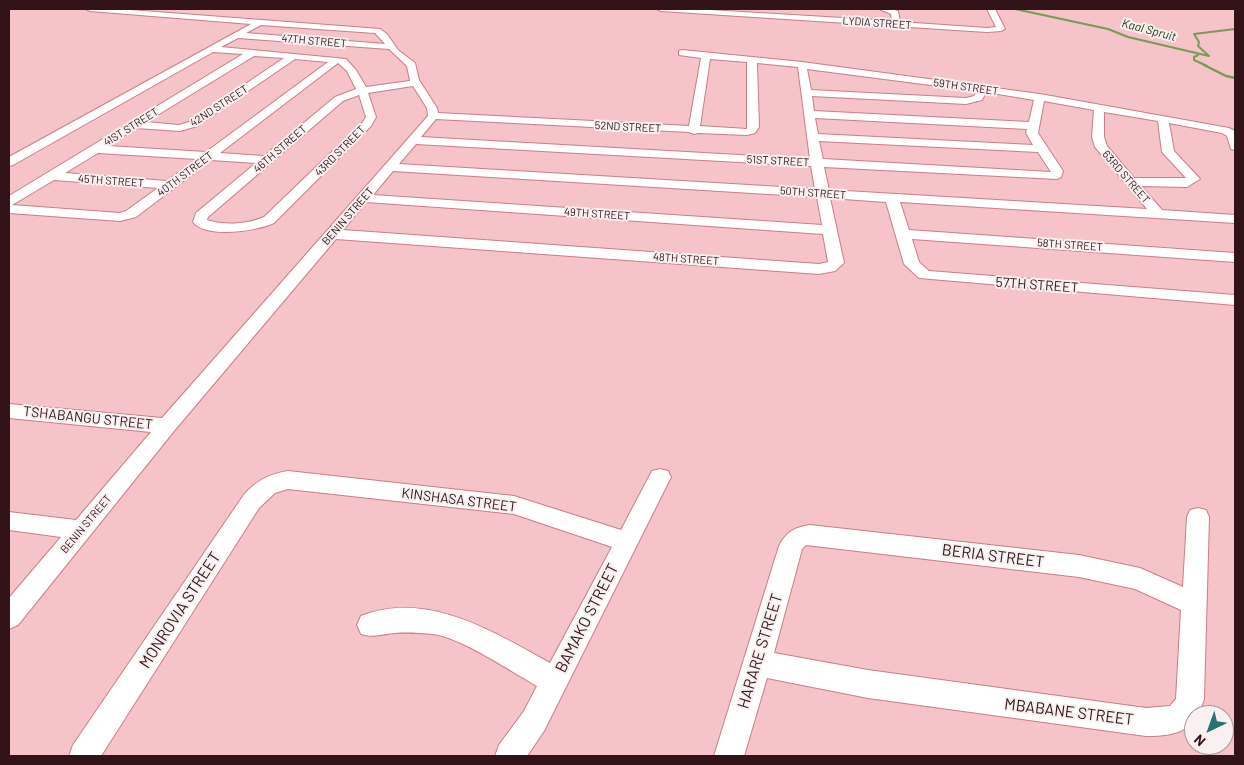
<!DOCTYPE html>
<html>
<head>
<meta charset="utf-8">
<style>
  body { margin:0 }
  #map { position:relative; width:1244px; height:765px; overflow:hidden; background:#f5c3c8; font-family:Barlow,sans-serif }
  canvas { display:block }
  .frame { position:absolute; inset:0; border:10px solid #311318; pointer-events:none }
  .north { position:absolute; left:1184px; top:705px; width:50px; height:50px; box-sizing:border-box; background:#f9f0f1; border:1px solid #a9989a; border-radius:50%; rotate:222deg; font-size:14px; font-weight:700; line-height:20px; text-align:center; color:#311318 }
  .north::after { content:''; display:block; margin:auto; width:18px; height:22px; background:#28726f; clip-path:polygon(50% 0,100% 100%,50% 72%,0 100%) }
</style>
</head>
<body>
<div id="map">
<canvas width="1244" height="765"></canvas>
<div class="frame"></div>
<div class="north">N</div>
</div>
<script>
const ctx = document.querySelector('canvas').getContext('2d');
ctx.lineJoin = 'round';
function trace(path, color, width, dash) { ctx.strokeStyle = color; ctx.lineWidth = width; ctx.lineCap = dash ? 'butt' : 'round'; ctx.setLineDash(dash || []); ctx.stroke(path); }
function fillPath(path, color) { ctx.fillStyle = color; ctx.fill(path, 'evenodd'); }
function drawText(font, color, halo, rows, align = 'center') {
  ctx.font = font + ' Barlow,sans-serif'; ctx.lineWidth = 4; ctx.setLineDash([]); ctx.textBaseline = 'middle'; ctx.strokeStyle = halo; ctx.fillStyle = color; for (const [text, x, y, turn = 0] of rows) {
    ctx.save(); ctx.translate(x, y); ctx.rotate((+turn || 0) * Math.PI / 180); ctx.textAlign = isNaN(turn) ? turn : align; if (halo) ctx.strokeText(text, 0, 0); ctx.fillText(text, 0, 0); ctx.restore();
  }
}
const streamFar1 = new Path2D(`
  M1015 9 1108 29 1128 37 1209 56 1198 46 1199 42 1194 34 1235 29
  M1198 55 1194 57V60L1207 66`);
const stream = new Path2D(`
  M1204 65 1226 76 1235 78`);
const minor = new Path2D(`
  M86 9H117L380 29 387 34 398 50 415 63 419 80 437 108 438 113 689 126 701 58 679 55V51L682 50 802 62 1040 94 1229 128 1235 131V150L1231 149 1227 136 1222 133 1169 123 1174 151 1200 179 1187 187 1141 186 1162 210 1235 215V223L900 202 909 230 1235 253V262L912 239 919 262 929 271 1235 295V305L919 278 904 264 886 202 830 198 844 263 835 271 819 274 336 239 174 431 18 625 9 629V598L61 537 9 530V512L76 520 151 432 9 418V404L162 418 428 116 427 108 413 86 368 93 376 117 371 126 274 223C257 231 206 239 193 222L196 213 256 163 211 160 136 217 120 221 9 213V196L243 54 213 52 13 165 9 166V157L251 24 90 11ZM261 25 375 33 385 44 246 33ZM238 38 389 49 407 66 410 81 366 87 356 70 346 59 221 47ZM254 56 284 58 189 122 179 125 146 122ZM295 59 328 62 206 152 108 146 136 128 180 131 197 126ZM710 59 747 62V129L700 126ZM338 63 347 71 356 89 335 97 264 156 220 153ZM757 63 798 67 810 159 421 137 436 119 689 132 694 134 698 133 747 135 755 133 759 127ZM807 69 977 91 974 96 966 98 811 90ZM986 92 1034 100 1029 122 814 111 812 96 966 104 982 100ZM359 95 366 117 363 122 264 217C248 224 225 226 207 220L208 217 343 101ZM1044 101 1094 110 1092 137 1095 147 1147 209 829 190 824 167 1057 179 1061 177 1063 171 1038 133ZM1104 112 1158 121 1162 152 1186 178H1134L1107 146 1104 137ZM815 118 1027 129 1026 133 1033 145 818 134ZM819 141 1038 152 1051 172 823 159ZM416 144 811 166 815 189 399 164ZM98 153 197 159 167 181 65 173ZM393 171 817 197 822 225 373 195ZM54 180 158 188 126 211 120 213 12 205ZM366 202 823 234 828 262 819 264 343 230Z
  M657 9H693L892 21 891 14 879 9H890L898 11 900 22 987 28 996 27 987 9H995L1005 29 1001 31 987 32 661 11Z
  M660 469 668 471 671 477 544 731 527 756H495L499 745 524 711 537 686C512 672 460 637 433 634 421 633 407 632 395 633 382 634 373 638 361 634L357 625 361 616C428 590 493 632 550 663L612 547 514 514 288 489 275 493 259 508 101 756H69L73 745 243 496C255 481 269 474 288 471L514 496 621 530 652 471Z
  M1198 508 1206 510 1209 517 1204 699 1198 715H1194V721C1182 735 1163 736 1146 736L868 698 767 678 744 756H714L779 546C786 532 795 527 810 525L1079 555 1140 568 1183 587 1187 517 1190 510ZM806 545 1079 577 1135 589 1181 610 1176 699 1170 706 1146 708 868 670 774 653 802 549Z`);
const farStreetnames = [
  ["LYDIA STREET",877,23,4],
  ["47TH STREET",314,41,5],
  ["59TH STREET",966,87,8],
  ["42ND STREET",219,106,-33],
  ["41ST STREET",131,127,-32],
  ["52ND STREET",628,127,3],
  ["46TH STREET",280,149,-41],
  ["43RD STREET",340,151,-45],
  ["51ST STREET",778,161,3],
  ["40TH STREET",185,174,-37],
  ["63RD STREET",1126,177,49],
  ["45TH STREET",111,181,4],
  ["50TH STREET",813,193,4],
  ["49TH STREET",597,214,4],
  ["BENIN STREET",348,216,-49],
  ["58TH STREET",1070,245,4],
  ["48TH STREET",686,259,4],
  ["BENIN STREET",86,524,-50]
];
const farWaternames = [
  ["Kaal Spruit",1149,30,15]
];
const streetNames = [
  ["57TH STREET",1037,285,4],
  ["TSHABANGU STREET",88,418,6],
  ["KINSHASA STREET",459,500,7]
];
const nearStreetnames = [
  ["BERIA STREET",993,556,7],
  ["MONROVIA STREET",180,610,-57],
  ["BAMAKO STREET",587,618,-63],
  ["HARARE STREET",760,651,-73],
  ["MBABANE STREET",1069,712,7]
];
trace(streamFar1, '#779a57', 2);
trace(stream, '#779a57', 2.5);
trace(minor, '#ca7d88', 2);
fillPath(minor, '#fff');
drawText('11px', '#311318', '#f9f0f1', farStreetnames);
drawText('italic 12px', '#243b09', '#f9f0f1', farWaternames);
drawText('14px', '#311318', '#f9f0f1', streetNames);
drawText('16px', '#311318', '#f9f0f1', nearStreetnames);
</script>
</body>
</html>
